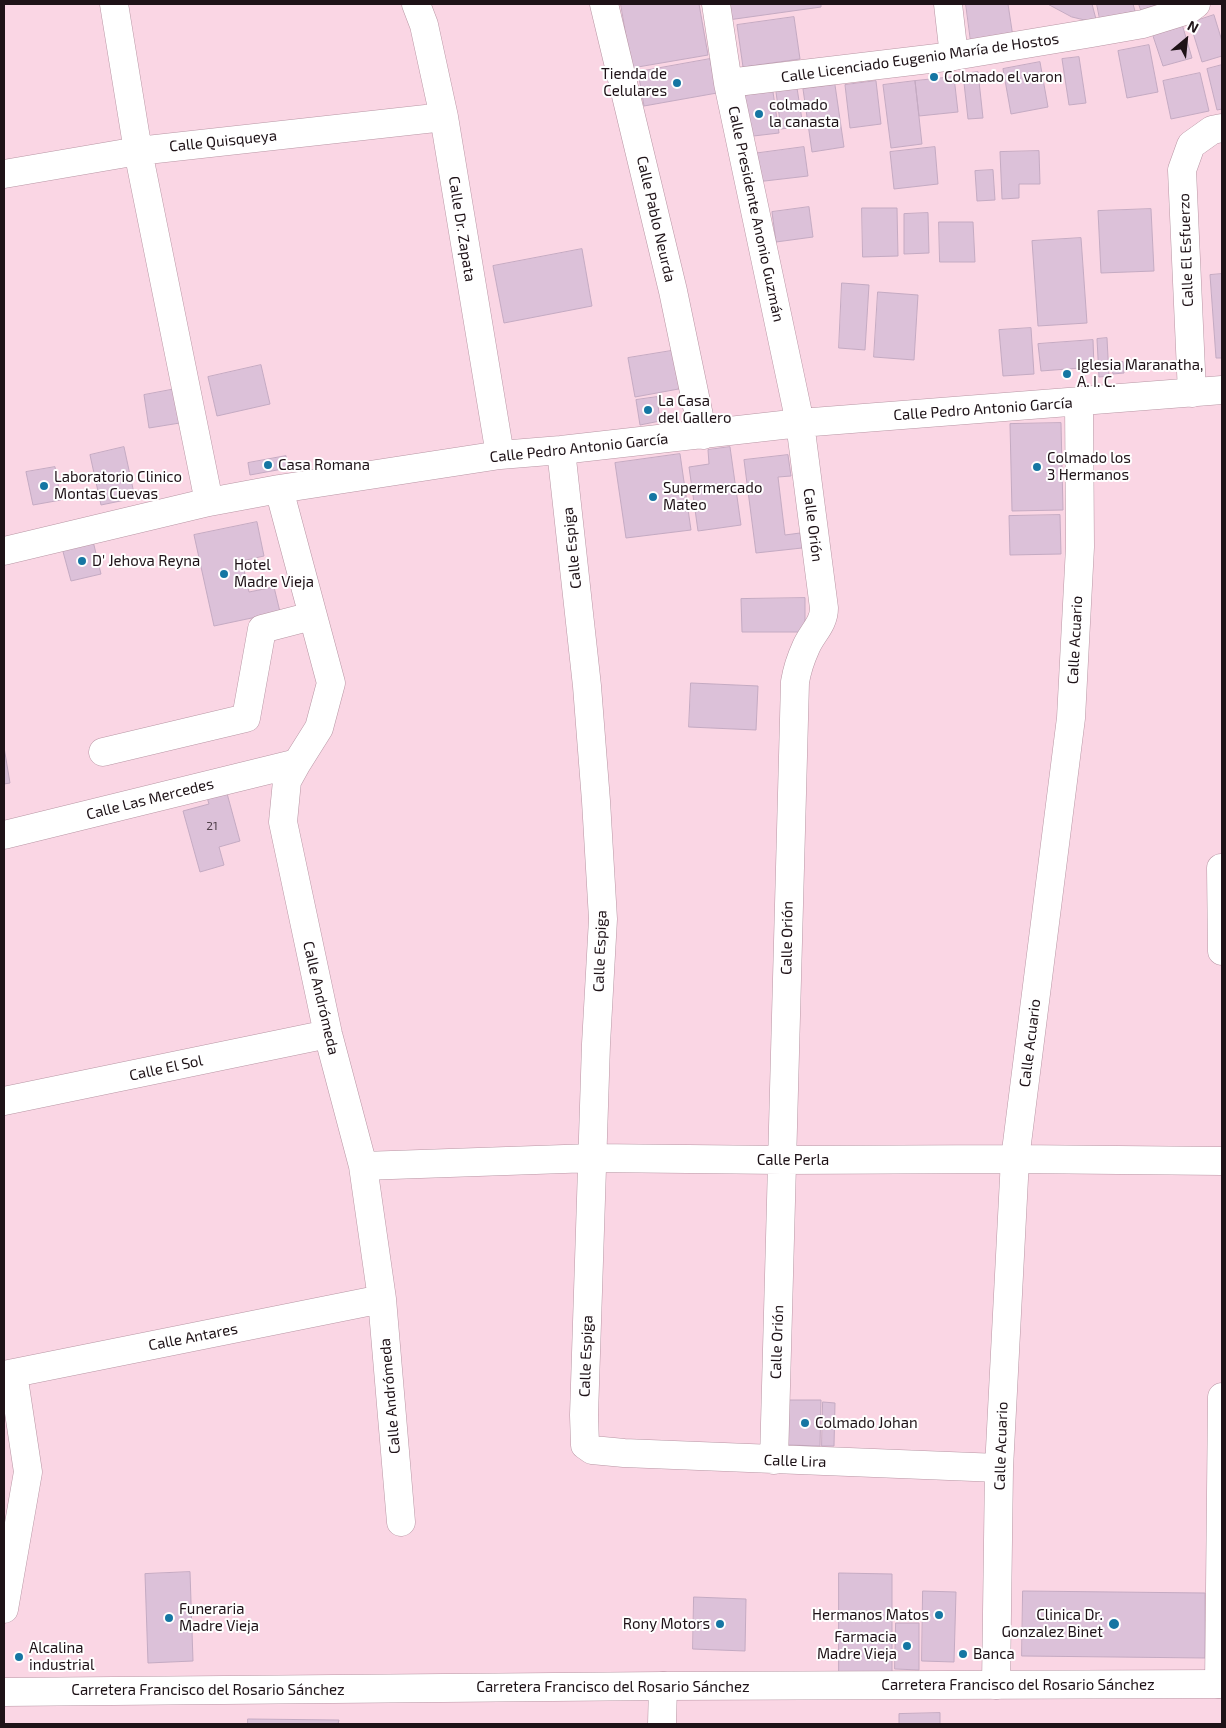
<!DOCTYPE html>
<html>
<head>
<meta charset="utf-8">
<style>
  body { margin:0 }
  #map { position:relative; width:1226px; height:1728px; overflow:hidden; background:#fad6e4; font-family:"Exo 2",sans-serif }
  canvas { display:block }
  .frame { position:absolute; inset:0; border:5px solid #1e1217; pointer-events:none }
  .north { position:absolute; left:1161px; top:15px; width:50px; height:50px; -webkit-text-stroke:4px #fff; paint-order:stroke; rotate:28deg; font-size:14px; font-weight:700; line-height:20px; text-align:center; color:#1e1217 }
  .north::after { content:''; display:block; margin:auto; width:18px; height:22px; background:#1e1217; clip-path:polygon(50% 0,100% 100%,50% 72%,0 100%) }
</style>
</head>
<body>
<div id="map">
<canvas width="1226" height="1728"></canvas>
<div class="frame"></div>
<div class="north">N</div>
</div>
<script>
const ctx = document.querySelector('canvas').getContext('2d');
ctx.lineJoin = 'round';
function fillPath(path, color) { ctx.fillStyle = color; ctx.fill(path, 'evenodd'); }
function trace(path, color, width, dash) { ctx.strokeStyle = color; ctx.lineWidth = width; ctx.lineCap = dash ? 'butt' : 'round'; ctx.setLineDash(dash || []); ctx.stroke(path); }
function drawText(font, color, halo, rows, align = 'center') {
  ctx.font = font + ' "Exo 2",sans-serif'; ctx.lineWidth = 4; ctx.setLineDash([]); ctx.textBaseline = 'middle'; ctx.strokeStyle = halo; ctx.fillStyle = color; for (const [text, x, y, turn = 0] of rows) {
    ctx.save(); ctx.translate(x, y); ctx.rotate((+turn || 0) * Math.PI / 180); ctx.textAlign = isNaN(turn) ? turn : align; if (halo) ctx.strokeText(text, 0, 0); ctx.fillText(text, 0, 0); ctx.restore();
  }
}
const building = new Path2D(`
  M621 4H699L708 55 632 68Z
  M725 4H821V7L728 20Z
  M966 4H1008L1013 37 971 42Z
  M1048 4H1092L1097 23 1072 17Z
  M1097 4H1133L1135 11 1100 19Z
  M1139 4H1159L1141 10Z
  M1214 15 1222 41V56L1202 62 1190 23Z
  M794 17 800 59 743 67 737 25Z
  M1182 24 1192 58 1163 66 1152 33Z
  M1149 45 1158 92 1127 98 1118 51Z
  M1079 57 1086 103 1069 105 1062 59Z
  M710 59 717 93 644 106 638 72Z
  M1040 62 1048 107 1011 114 1003 69Z
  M1222 65V109L1217 110 1207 69Z
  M978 72 983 118 968 119 963 74Z
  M1200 73 1209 111 1171 119 1163 81Z
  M954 77 958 112 919 116 915 81Z
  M876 81 881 124 850 128 845 85Z
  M915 81 922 144 891 148 883 85Z
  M835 85 844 147 812 152 803 89Z
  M797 88 803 126 781 129 776 92Z
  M773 92 779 133 745 137 739 96Z
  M804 147 808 176 756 182 752 154Z
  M935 147 938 184 894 189 890 152Z
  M1039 151 1040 184H1019V198L1002 199 1000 152Z
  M993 170 995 200 977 201 975 171Z
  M809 207 813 237 776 242 772 212Z
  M862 208H897L898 256 863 257Z
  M1151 209 1154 271 1101 273 1098 211Z
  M928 213 929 253 904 254V214Z
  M939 222H973L975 262H940Z
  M1081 238 1087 323 1038 326 1032 241Z
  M582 249 592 306 504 323 493 266Z
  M1222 274V358H1216L1210 275Z
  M842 283 869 285 865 350 839 348Z
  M878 292 918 295 914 360 874 357Z
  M1031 328 1034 374 1003 376 999 330Z
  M1107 338 1109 376 1099 377 1097 339Z
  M1093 340 1094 367 1041 371 1038 344Z
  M677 350 684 388 635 397 628 358Z
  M1123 362 1124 373 1113 374 1111 363Z
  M261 365 270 404 217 416 208 377Z
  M181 388 186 422 149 428 144 395Z
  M657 397 660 421 640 425 636 400Z
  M1061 423 1063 510 1012 511 1010 424Z
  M124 447 135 498 101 505 90 455Z
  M730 447 741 525 698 531 689 467 709 464 708 450Z
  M680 454 691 530 626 538 615 463Z
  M788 455 791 476 778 477 785 535 800 533 802 548 756 553 744 460Z
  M286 456 288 468 250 475 248 463Z
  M55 467 61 500 33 505 26 472Z
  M1060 515 1061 554 1010 555 1009 516Z
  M257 522 264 556 242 561 249 592 274 587 280 612 214 626 194 535Z
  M93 541 101 574 71 581 62 548Z
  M805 598V632H742L741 599Z
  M691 683 758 686 756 730 689 727Z
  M4 747 10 783 4 784Z
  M225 786 240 841 219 847 224 865 200 872 183 811 209 804 205 791Z
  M789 1400H821L820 1446 788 1445Z
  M823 1402 835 1403 834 1446H822Z
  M190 1572 193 1661 148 1663 145 1574Z
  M839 1573 892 1574V1673L839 1672Z
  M923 1591 956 1592 954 1662 922 1661Z
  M1023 1591 1205 1593V1658L1022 1656Z
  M694 1597 746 1599 745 1651 693 1649Z
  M896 1623H919V1670L895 1669Z
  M940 1713V1724H899V1714Z
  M248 1719 339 1720 338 1724H248Z`);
const minor = new Path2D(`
  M114 4 138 151 209 502
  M416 4 424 25 444 117 500 455
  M604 4 673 291 703 435
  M716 4 728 83 800 423 824 608C824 624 812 633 806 647 801 658 797 670 795 682L774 1460
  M948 4 954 56
  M728 83 954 56 1092 33 1143 24 1188 10 1196 4
  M4 174 138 151 444 117
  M1192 393 1182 170 1191 145 1212 130 1222 128
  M561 450 587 686 596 801 603 919 596 1044 584 1415 585 1445 592 1450 624 1453 999 1468
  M279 489 331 683 319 728 297 763 287 781 283 822 328 1034 363 1166 382 1299 401 1522
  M4 551 209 502 279 489 500 455 561 450 800 423 1222 390
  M103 752 246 718 262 629 312 616
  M4 835 297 763
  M1221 868 1222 951
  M4 1101 328 1034
  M363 1166 593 1158 782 1160 1015 1159 1222 1161
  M4 1375 382 1299
  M4 1609 28 1472 13 1373
  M1219 1684 1222 1397
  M996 1685 999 1468 1015 1159 1071 718 1080 547 1079 401
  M662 1724 663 1686`);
const major = new Path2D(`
  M4 1692 663 1686 1222 1684`);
const markers = [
  [934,77,5,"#1576a3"],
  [677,83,5,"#1576a3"],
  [759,114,5,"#1576a3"],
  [1067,374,5,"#1576a3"],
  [648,410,5,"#1576a3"],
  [268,465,5,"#1576a3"],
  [1037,467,5,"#1576a3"],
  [44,486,5,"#1576a3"],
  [653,497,5,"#1576a3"],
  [82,561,5,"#1576a3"],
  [224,574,5,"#1576a3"],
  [805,1423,5,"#1576a3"],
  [939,1615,5,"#1576a3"],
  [169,1618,5,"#1576a3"],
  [720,1624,5,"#1576a3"],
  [1114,1624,6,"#1576a3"],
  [907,1646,5,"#1576a3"],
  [963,1654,5,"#1576a3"],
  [19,1657,5,"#1576a3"]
];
const numberNames = [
  ["21",212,826]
];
const streetNames = [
  ["Calle Licenciado Eugenio María de Hostos",920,58,-8],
  ["Calle Quisqueya",223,141,-6],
  ["Calle Presidente Anonio Guzmán",756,214,78],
  ["Calle Pablo Neurda",656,219,77],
  ["Calle Dr. Zapata",462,229,81],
  ["Calle El Esfuerzo",1186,250,-92],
  ["Calle Pedro Antonio García",983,409,-4],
  ["Calle Pedro Antonio García",579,448,-6],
  ["Calle Orión",813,525,83],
  ["Calle Espiga",572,548,-96],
  ["Calle Acuario",1075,640,-87],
  ["Calle Las Mercedes",150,799,-14],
  ["Calle Orión",787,938,-89],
  ["Calle Espiga",600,951,-88],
  ["Calle Andrómeda",321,998,77],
  ["Calle Acuario",1030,1043,-83],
  ["Calle El Sol",166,1068,-12],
  ["Calle Perla",793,1160],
  ["Calle Antares",193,1337,-11],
  ["Calle Orión",777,1342,-88],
  ["Calle Espiga",586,1356,-88],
  ["Calle Andrómeda",390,1396,-95],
  ["Calle Acuario",1001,1446,-88],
  ["Calle Lira",795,1461,2],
  ["Carretera Francisco del Rosario Sánchez",1018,1685],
  ["Carretera Francisco del Rosario Sánchez",613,1687],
  ["Carretera Francisco del Rosario Sánchez",208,1690]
];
const poiNames = [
  ["Tienda de",667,74,"right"],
  ["Celulares",667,91,"right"],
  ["Colmado el varon",944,77],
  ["colmado",769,105],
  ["la canasta",769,122],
  ["Iglesia Maranatha,",1077,365],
  ["A. I. C.",1077,382],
  ["La Casa",658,401],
  ["del Gallero",658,418],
  ["Colmado los",1047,458],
  ["3 Hermanos",1047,475],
  ["Casa Romana",278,465],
  ["Laboratorio Clinico",54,477],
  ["Montas Cuevas",54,494],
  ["Supermercado",663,488],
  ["Mateo",663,505],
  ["D' Jehova Reyna",92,561],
  ["Hotel",234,565],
  ["Madre Vieja",234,582],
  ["Colmado Johan",815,1423],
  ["Funeraria",179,1609],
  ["Madre Vieja",179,1626],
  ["Hermanos Matos",929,1615,"right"],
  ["Clinica Dr.",1103,1615,"right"],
  ["Gonzalez Binet",1103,1632,"right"],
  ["Rony Motors",710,1624,"right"],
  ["Farmacia",897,1637,"right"],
  ["Madre Vieja",897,1654,"right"],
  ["Alcalina",29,1648],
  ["industrial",29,1665],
  ["Banca",973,1654]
];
fillPath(building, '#dcc1d9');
trace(building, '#c4aac2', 1);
trace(minor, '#b896a4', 29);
trace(major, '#b896a4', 29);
trace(minor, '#fff', 28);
trace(major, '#fff', 28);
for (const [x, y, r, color] of markers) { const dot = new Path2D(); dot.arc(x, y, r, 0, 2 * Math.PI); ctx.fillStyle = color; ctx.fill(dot); trace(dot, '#fff', 2); }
drawText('12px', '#4e3e48', null, numberNames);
drawText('15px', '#1e1217', '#fff', streetNames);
drawText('15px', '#1e1217', '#fff', poiNames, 'left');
</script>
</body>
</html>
